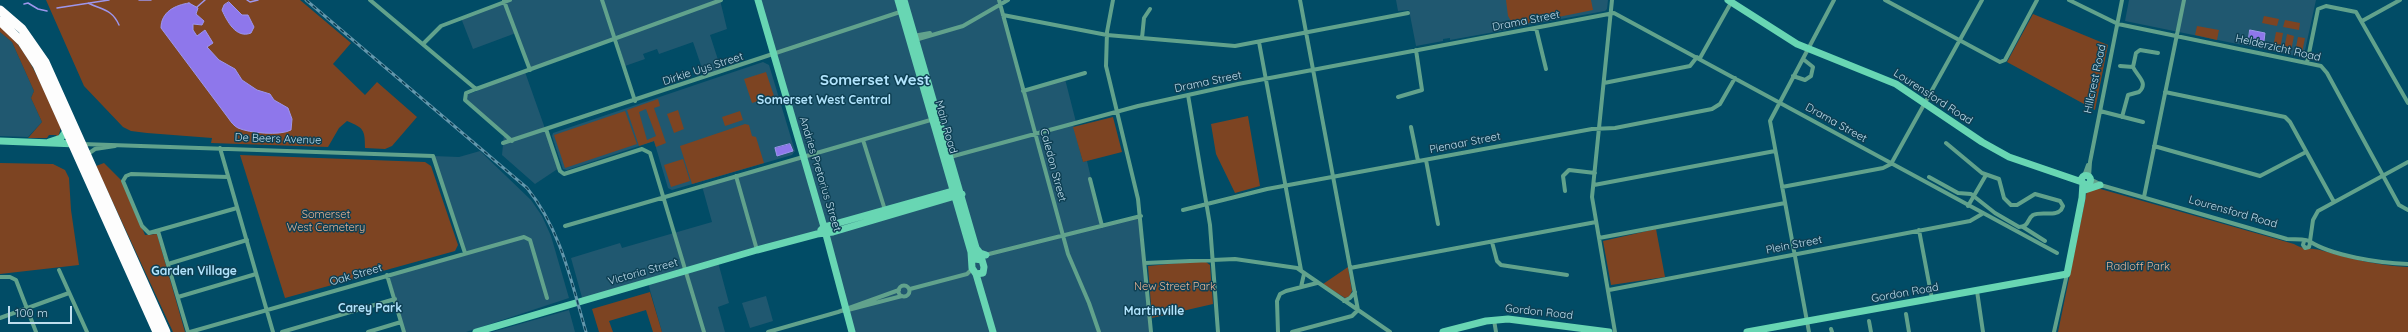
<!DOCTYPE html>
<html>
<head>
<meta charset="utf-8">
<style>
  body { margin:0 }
  #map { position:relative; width:2408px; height:332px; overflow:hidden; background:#014c66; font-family:Quicksand,sans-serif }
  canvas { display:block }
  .scale { position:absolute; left:8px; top:306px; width:64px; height:18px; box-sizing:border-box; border:2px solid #bfdded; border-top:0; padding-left:5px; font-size:12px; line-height:14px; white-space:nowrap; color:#bfdded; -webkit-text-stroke:3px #0e4054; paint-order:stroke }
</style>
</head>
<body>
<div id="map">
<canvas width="2408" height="332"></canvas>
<div class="scale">100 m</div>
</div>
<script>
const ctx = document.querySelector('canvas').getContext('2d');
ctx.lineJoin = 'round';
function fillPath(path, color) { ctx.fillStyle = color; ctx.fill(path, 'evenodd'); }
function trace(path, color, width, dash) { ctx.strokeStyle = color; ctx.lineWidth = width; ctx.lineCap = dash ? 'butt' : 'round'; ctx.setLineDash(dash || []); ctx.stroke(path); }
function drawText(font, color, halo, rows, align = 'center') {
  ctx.font = font + ' Quicksand,sans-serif'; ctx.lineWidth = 3; ctx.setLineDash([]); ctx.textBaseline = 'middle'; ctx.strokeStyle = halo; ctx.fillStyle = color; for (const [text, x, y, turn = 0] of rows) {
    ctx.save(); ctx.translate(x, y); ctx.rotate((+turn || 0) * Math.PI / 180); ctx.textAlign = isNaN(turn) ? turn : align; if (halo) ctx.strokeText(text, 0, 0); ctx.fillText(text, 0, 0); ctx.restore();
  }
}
const built = new Path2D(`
  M510 0H720L727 29 710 35 722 72 705 77 693 42 659 54 657 49 643 54 645 59 625 66 617 38 530 70 516 33 473 49 461 18Z
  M758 0H1008L1000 5 1023 90 1065 79 1076 122 1073 124 1083 162 1087 161 1102 225 1141 216 1151 332H852L826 231 718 262 729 303 718 307 725 332H662L648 283 583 301 571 258 620 243 622 248 712 222 702 186 804 158Z
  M1396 0H1608L1607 9 1605 11 1511 28 1509 20 1505 21 1506 30 1450 40V38L1443 39V41L1416 46 1409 10 1398 11Z
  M2129 0H2316L2304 55 2301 57 2125 21Z
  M0 32 12 42 34 91 31 98 42 122 28 137 0 136Z
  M763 62 769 65 795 151 792 155 672 190 668 188 654 141 567 170 563 169 552 136 553 133Z
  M525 72 559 168 535 184 502 155 504 134 466 102 464 96Z
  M480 151 531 200 542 216 551 236 569 298 466 332H400L404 331 389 275 465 253 433 156 459 157Z
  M766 296 773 321 750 328 742 303Z
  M569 310 575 332H492Z`);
const green = new Path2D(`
  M46 0H300L351 43 333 64 365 95 377 82 417 117 392 146 385 149 365 148C365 130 364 128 347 121L339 128 328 147 211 143 212 138 147 133 131 131 123 127 84 86Z
  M1506 0H1591L1593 10 1514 26 1508 16Z
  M2033 14 2108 45 2095 110 2007 62Z
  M2264 16 2279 19 2277 26 2262 23Z
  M2285 20 2300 23 2299 30 2283 27Z
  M0 26C32 52 43 92 61 127L58 138 56 135H49L47 138H28L42 122 31 98 34 91 12 42 0 32Z
  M2197 26 2219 30 2217 40 2195 35Z
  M2276 32 2283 33 2280 49 2273 47Z
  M2287 34 2294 36 2291 51 2284 49Z
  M2298 37 2305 38 2302 53 2295 52Z
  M766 72 774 96 752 103 744 79Z
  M658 99 660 106 654 108 666 143 656 147 654 141 639 146 627 110ZM646 109 656 136 647 140 639 112Z
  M678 110 684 129 674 133 667 114Z
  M625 111 637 144 565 168 554 135Z
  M740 111 743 120 725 126 722 117Z
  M1248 116 1260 186 1235 193 1216 154 1211 124Z
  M1113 117 1122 152 1083 162 1073 127Z
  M745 124 749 125 752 136 756 137 764 163 692 184 680 146Z
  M240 155 425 162 431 166 458 245 455 251 285 298Z
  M683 159 690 181 671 187 664 165Z
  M0 163 53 164 65 170 69 178 71 210 79 265 0 274Z
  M104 163 122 181 145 235 157 234 185 332H173L96 166Z
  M2097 188 2294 244C2307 251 2308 247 2320 250 2349 258 2378 266 2408 267V332H2058L2087 191Z
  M1656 229 1665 277 1611 285 1603 241Z
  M1190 262H1206L1210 265 1213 304 1152 318 1148 266Z
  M1348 267 1352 291 1349 297 1345 298 1323 284Z
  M650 292 662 332H653L646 310 609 321 613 332H599L592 309Z`);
const water = new Path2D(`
  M229 2 242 15H248L254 27 251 33C236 39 227 21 222 10L224 5Z
  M189 3 198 8 196 14 204 21 202 25 193 24V30L197 36 205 30 213 43 207 47 219 60 235 69 242 80 257 90 270 94 274 100 288 108 292 119 291 130C280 136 249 133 238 128 234 126 231 122 229 119L161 28C161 12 175 5 189 3Z
  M2250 30 2265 33 2264 41 2249 38Z
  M790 144 793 151 777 156 775 148Z`);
const stream = new Path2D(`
  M139 0H151
  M247 0 250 2 258 0
  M88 3C102 10 112 9 119 25
  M24 4 28 3 38 9 47 11
  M197 7 205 0
  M57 8 109 0`);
const street = new Path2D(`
  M370 0 476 89 466 93 465 100 512 141
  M602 0 635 101
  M999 0 1068 254 1089 303 1099 332
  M1113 0 1107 32 1106 66 1138 199 1151 332
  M1612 0 1592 197 1615 332
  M1885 0 2000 62 2005 60 2037 0
  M2069 0 2118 24 2321 66 2327 73 2399 205 2408 210
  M504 1 530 70
  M1003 15 1107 35 1235 46 1408 13
  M2362 21 2400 0
  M1536 28 1546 69
  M913 36 930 33
  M1142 38 1144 18 1150 9
  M915 40 963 26 1008 0
  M1259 42 1301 270
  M423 44 441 26 510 0
  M1700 58 1732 1
  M2307 63 2318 9 2326 6 2356 12 2408 103
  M2120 66 2133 67
  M1793 76 1805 80 1811 76 1813 67 1803 59
  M1604 83 1690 66 1697 57
  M476 89 721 0
  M1023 91 1085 73
  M2165 92 2285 117 2290 122 2334 202
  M1188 95 1210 225 1218 332
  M1398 97 1422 90 1416 50
  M2100 111 2143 122
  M2122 117 2128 95 2139 92C2149 83 2137 76 2133 67L2136 53 2140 50 2158 53
  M1411 127 1418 161
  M546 129 560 171 564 174 642 149 650 153 704 332
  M863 140 885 210
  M503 143 903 11
  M82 144 433 156 465 253
  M2154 146 2260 176 2306 152
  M220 148 273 332
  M88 154 95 149 115 146
  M950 157 1138 106 1238 84 1614 13 2057 253
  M1426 160 1438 224
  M736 176 757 250
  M2084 176 2088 165
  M228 177 131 174 126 176 123 181 142 226 149 233 237 208
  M1929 177 1958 193 1971 194 1995 213 2019 227C2029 227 2027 219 2033 215 2042 211 2055 217 2061 210L2063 206 2060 201 2035 194 2017 205H2011L2004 198 1999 179 1982 173 1946 143
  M2089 177 2090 162 2122 0
  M1090 179 1102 226
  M2090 179 2102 185
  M2088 184 2104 186 2287 239C2292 239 2305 239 2309 241 2332 256 2379 263 2408 264
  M1594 185 1775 151
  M1782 187 1883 168 1891 164 1982 0
  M1565 191 1563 176 1569 170 1595 173
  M2144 197 2184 0
  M1968 206 1986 175
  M1183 210 1267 189 1592 129 1615 128 1712 109 1720 104 1735 78
  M565 226 934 119
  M2023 227 2045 241
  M1919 230 1932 299
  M158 231 188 332
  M1599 238 1785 203
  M2304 241 2303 245 2305 248 2309 247 2310 243
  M2310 241 2313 220 2318 211 2408 162
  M1492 242 1497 261 1501 265 1567 275
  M985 255 1141 216
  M1145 263 1235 259 1297 268 1390 332
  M168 264 247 240
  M1350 268 1596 222
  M59 270 87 332
  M387 275 404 332
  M0 277H10L16 280 36 332
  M898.5 291a5.5 5.5 0 1 1 11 0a5.5 5.5 0 1 1-11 0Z
  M1301 287 1304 274
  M910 289 967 274 972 269
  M1609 290 1970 221 1982 214
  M1977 291 1983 332
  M178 297 256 274
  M1344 301 1350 298 1355 292
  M844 311 902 296
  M1906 314 1909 332
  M0 318 69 293
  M1494 320 1496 332
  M1869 321 1871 332
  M1831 329 1832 332
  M190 332 524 237 530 240 547 298
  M282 332 395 299
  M368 332 401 322
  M768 332 838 312 899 290
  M1278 332 1277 301 1280 294 1286 291 1317 283
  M1292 332 1352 316 1358 310 1300 0
  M1809 332 1770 121 1834 0
  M2054 332 2067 274`);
const secondary = new Path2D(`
  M758 0 824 227 852 332
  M898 0 971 252 972 268 976 274
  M904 0 979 258
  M1728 0 1797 44 1896 84 1982 142 2009 157 2082 182
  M0 141 77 144
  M49 142 61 138 66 131
  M2081.5 180a4.5 4.5 0 1 1 9 0a4.5 4.5 0 1 1-9 0Z
  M2085 190 2100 185
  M821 230 824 227 956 190
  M976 248 980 253 986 255
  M975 259 982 260 984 267 983 273 976 274
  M976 274 993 332
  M476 332 757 250 817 234 833 232 962 194
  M1443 332 1486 321 1508 319 1609 332
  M1747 332 2067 274 2082 198 2083 183`);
const highway = new Path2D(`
  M0 10 22 29 45 62 166 332
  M0 21 22 42 37 65 157 332`);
const rail = new Path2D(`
  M306 0 527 188C561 230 571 281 586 332`);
const streetNames = [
  ["Drama Street",1526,21,-11],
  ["Helderzicht Road",2278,48,13],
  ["Dirkie Uys Street",703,69,-18],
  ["Hillcrest Road",2095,79,-78],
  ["Drama Street",1208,82,-12],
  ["Lourensford Road",1933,97,33],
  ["Drama Street",1836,123,29],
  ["Main Road",946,127,74],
  ["De Beers Avenue",278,139,2],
  ["Pienaar Street",1465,143,-11],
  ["Caledon Street",1053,165,75],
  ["Andries Pretorius Street",820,174,73],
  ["Lourensford Road",2233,212,16],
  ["Plein Street",1794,245,-11],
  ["Victoria Street",643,272,-16],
  ["Oak Street",356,275,-16],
  ["Gordon Road",1905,293,-10],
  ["Gordon Road",1539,312,6]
];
const parkNames = [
  ["Somerset",326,215],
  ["West Cemetery",326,228],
  ["Radloff Park",2138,267],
  ["New Street Park",1175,287]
];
const neighbourhoodNames = [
  ["Somerset West Central",824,100],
  ["Garden Village",194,271],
  ["Carey Park",370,308],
  ["Martinville",1154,311]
];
const districtNames = [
  ["Somerset West",875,80]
];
fillPath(built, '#205870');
fillPath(green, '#7d4422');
fillPath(water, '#8e77eb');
trace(water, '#9d96ec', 1);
trace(stream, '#9d96ec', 1.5);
trace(street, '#61a28c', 4);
trace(secondary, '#68d6b3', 7);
trace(highway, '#fdfdfd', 9);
trace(rail, '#6397ac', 3);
trace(rail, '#0e4054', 1.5, [4.5]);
drawText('11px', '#bfdded', '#0e4054', streetNames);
drawText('11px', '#edb494', '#0e4054', parkNames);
drawText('bold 12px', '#b2e4fd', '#0e4054', neighbourhoodNames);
drawText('bold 15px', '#b2e4fd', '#0e4054', districtNames);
</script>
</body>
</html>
